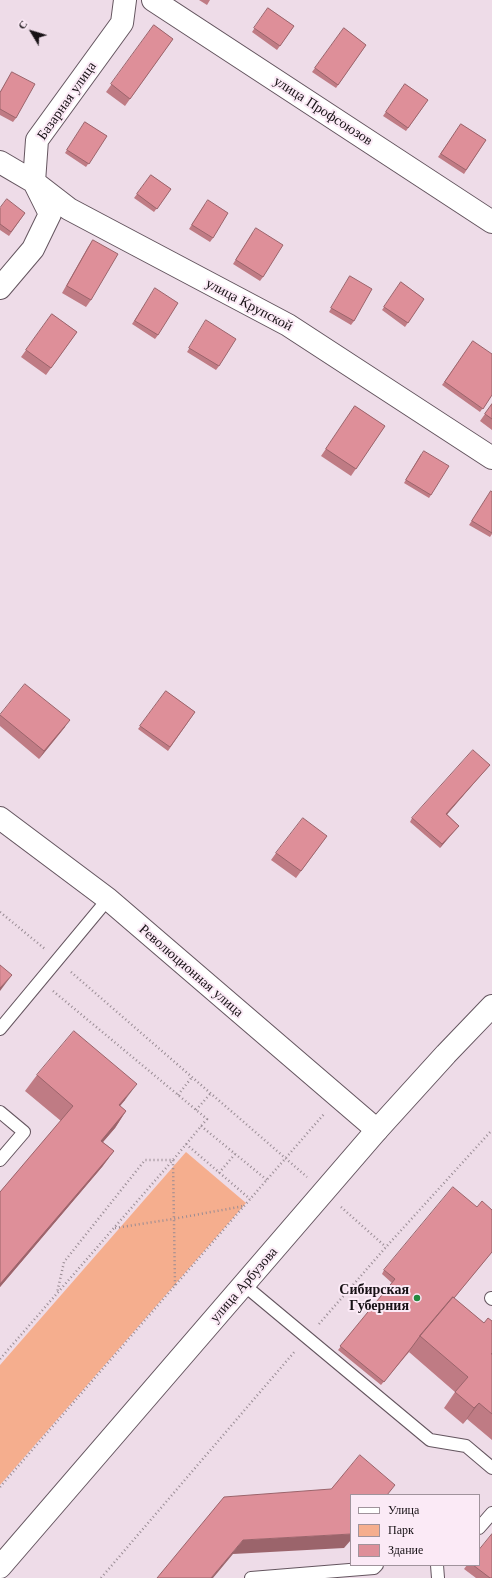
<!DOCTYPE html>
<html>
<head>
<meta charset="utf-8">
<style>
  body { margin:0 }
  #map { position:relative; width:492px; height:1578px; overflow:hidden; background:#eedce8; font-family:"Libre Baskerville",serif }
  canvas { display:block }
  .legend { position:absolute; left:350px; top:1494px; width:130px; height:72px; box-sizing:border-box; background:#fbeaf6; border:1px solid #a0939c; margin:0; padding:5px 7px; list-style:none; font-size:12px; color:#171115 }
  .legend li { display:flex; align-items:center; gap:8px; height:20px }
  .legend b { width:20px; border:1px solid #a0939c }
  .north { position:absolute; left:12px; top:12px; width:40px; height:40px; -webkit-text-stroke:3px #fbeaf6; paint-order:stroke; rotate:308deg; font-size:11px; font-weight:700; line-height:16px; text-align:center; color:#171115 }
  .north::after { content:''; display:block; margin:auto; width:14px; height:18px; background:#171115; clip-path:polygon(50% 0,100% 100%,50% 72%,0 100%) }
</style>
</head>
<body>
<div id="map">
<canvas width="492" height="1578"></canvas>
<ul class="legend">
<li><b style="height:5px;background:#fff"></b>Улица</li>
<li><b style="height:11px;background:#f5ae8e"></b>Парк</li>
<li><b style="height:11px;background:#de8f99"></b>Здание</li>
</ul>
<div class="north">С</div>
</div>
<script>
const ctx = document.querySelector('canvas').getContext('2d');
ctx.lineJoin = 'round';
function fillPath(path, color) { ctx.fillStyle = color; ctx.fill(path, 'evenodd'); }
function trace(path, color, width, dash) { ctx.strokeStyle = color; ctx.lineWidth = width; ctx.lineCap = dash ? 'butt' : 'round'; ctx.setLineDash(dash || []); ctx.stroke(path); }
function drawText(font, color, halo, rows, align = 'center') {
  ctx.font = font + ' "Libre Baskerville",serif'; ctx.lineWidth = 4; ctx.setLineDash([]); ctx.textBaseline = 'middle'; ctx.strokeStyle = halo; ctx.fillStyle = color; for (const [text, x, y, turn = 0] of rows) {
    ctx.save(); ctx.translate(x, y); ctx.rotate((+turn || 0) * Math.PI / 180); ctx.textAlign = isNaN(turn) ? turn : align; if (halo) ctx.strokeText(text, 0, 0); ctx.fillText(text, 0, 0); ctx.restore();
  }
}
const green = new Path2D(`
  M186 1152 246 1203 0 1485V1365Z`);
const path = new Path2D(`
  M0 912 45 949
  M71 972 307 1177
  M53 991 207 1119 173 1160H145L64 1262 57 1293
  M178 1095 192 1077
  M196 1110 211 1093
  M201 1126 267 1180
  M186 1144 250 1199
  M219 1173 235 1154
  M341 1207 386 1247
  M115 1228 173 1219 244 1206
  M319 1324 386 1247 492 1130
  M0 1359 173 1160 175 1286
  M0 1487 324 1114
  M101 1578 296 1350`);
const lane = new Path2D(`
  M0 1029 108 899
  M0 1112 24 1132 0 1160
  M244 1285 430 1440 466 1446 492 1468
  M491 1298 492 1299
  M479 1528 492 1513
  M437 1565 438 1578
  M251 1578 374 1568 377 1565`);
const street = new Path2D(`
  M153 0 492 222
  M0 162 34 182 69 209 288 325 492 458
  M0 288 33 249 50 214 34 182 37 140 122 23 125 0
  M0 818 108 899 377 1130`);
const secondary = new Path2D(`
  M0 1567 377 1130 446 1054 492 1006`);
const wall = new Path2D(`
  M199 0H210L207 5Z
  M268 8 294 26 277 50 252 32Z
  M154 25 173 39 125 106 106 92Z
  M344 28 366 45 336 88 312 72Z
  M12 72 16 118 13 122 0 115V92Z
  M405 84 428 100 406 131 383 116Z
  M85 122 107 136 86 167 65 153Z
  M461 124 486 140 464 174 438 157Z
  M151 175 171 189 154 212 134 198Z
  M205 204 213 238 210 242 189 229Z
  M0 208 25 213 9 236 0 230Z
  M253 232 263 277 260 281 233 264Z
  M93 240 91 300 86 307 62 293 88 247Z
  M350 276 354 321 351 325 329 312Z
  M401 282 424 299 405 327 382 310Z
  M153 292 158 335 155 339 132 324Z
  M52 314 77 332 46 375 21 357Z
  M204 324 219 366 216 370 187 352Z
  M473 341 492 395 480 412 442 385Z
  M492 404V430L480 421Z
  M355 406 385 426 351 476 321 456Z
  M421 454 431 495 429 498 404 483Z
  M491 491 492 492V534L490 537 469 525Z
  M166 691 195 712 168 751 138 729Z
  M0 715 65 727 39 759 0 726Z
  M490 765 447 814 459 826 440 848 410 822 412 818Z
  M327 836 296 878 271 860 276 853Z
  M37 1075 125 1100 120 1106 126 1111 115 1128 103 1142 114 1151 102 1167 0 1287V1192L61 1121 25 1091Z
  M492 1252 454 1298 484 1323 492 1321V1440L467 1419 463 1424 444 1408 455 1392 409 1352 410 1351 381 1385 338 1350 392 1283 382 1274 384 1270Z
  M467 1565H479L492 1578H476L464 1569Z`);
const shadedWall = new Path2D(`
  M70 720 65 727 39 759 44 751Z
  M490 765 487 768 444 818 446 814Z
  M459 826 456 829 440 848 442 844Z
  M12 975 0 991V988Z
  M137 1084 125 1100 107 1121 119 1105Z
  M126 1111 115 1128 90 1157 101 1141Z
  M114 1151 102 1167 0 1287V1284Z
  M479 1403 467 1419 463 1424 474 1408Z
  M351 1534V1540L344 1548 233 1554 213 1578H211L243 1540Z`);
const building = new Path2D(`
  M268 8 294 26 280 46 254 28Z
  M154 25 173 39 130 99 111 84Z
  M344 28 366 45 338 85 315 68Z
  M12 72 35 84 16 118 0 109V93Z
  M405 84 428 100 408 128 386 112Z
  M85 122 107 136 89 164 67 150Z
  M461 124 486 140 466 170 441 154Z
  M151 175 171 189 157 209 137 194Z
  M7 199 25 213 11 232 0 224V208Z
  M208 200 228 213 213 238 192 225Z
  M256 228 283 245 263 277 236 260Z
  M93 240 118 254 91 300 67 286Z
  M350 276 372 289 354 321 331 308Z
  M401 282 424 299 408 323 384 307Z
  M155 288 178 303 158 335 135 321Z
  M52 314 77 332 51 368 26 350Z
  M206 320 236 339 219 366 189 348Z
  M473 341 492 354V395L483 409 445 382Z
  M492 404V419L485 414Z
  M355 406 385 426 356 469 326 449Z
  M424 451 449 466 431 495 406 480Z
  M491 491 492 492V533L472 521Z
  M25 684 70 720 44 751 0 715Z
  M166 691 195 712 170 747 140 726Z
  M473 750 490 765 446 814 459 826 442 844 412 818Z
  M303 818 327 836 301 871 276 853Z
  M0 965 12 975 0 988Z
  M74 1031 137 1084 119 1105 126 1111 101 1141 114 1151 0 1284V1192L73 1106 37 1075Z
  M453 1187 477 1207 482 1201 492 1210V1252L454 1298 453 1297 420 1336 412 1347 384 1382 340 1346 395 1279 384 1270Z
  M453 1297 484 1323 488 1318 492 1321V1353L491 1354H492V1414L479 1403 474 1408 455 1392 468 1377 420 1336Z
  M360 1455 395 1485 387 1495H351V1534L243 1540 211 1578H157L224 1497 331 1489Z
  M492 1534V1578H490L473 1565H479V1550Z`);
const markers = [
  [417,1298,4,"#24893e"]
];
const streetNames = [
  ["Базарная улица",67,101,-55],
  ["улица Профсоюзов",323,111,33],
  ["улица Крупской",249,305,28],
  ["Революционная улица",191,971,41],
  ["улица Арбузова",244,1285,-49]
];
const poiNames = [
  ["Сибирская",409,1290],
  ["Губерния",409,1306]
];
fillPath(green, '#f5ae8e');
trace(lane, '#64555f', 14);
trace(street, '#64555f', 24);
trace(secondary, '#64555f', 24);
trace(path, '#988b93', 2.5, [1, 3]);
trace(lane, '#fff', 12);
trace(street, '#fff', 22);
trace(secondary, '#fff', 22);
fillPath(wall, '#bf7b84');
fillPath(shadedWall, '#9b646b');
fillPath(building, '#de8f99');
trace(building, '#9b646b', 1);
for (const [x, y, r, color] of markers) { const dot = new Path2D(); dot.arc(x, y, r, 0, 2 * Math.PI); ctx.fillStyle = color; ctx.fill(dot); trace(dot, '#fbeaf6', 1.5); }
drawText('14px', '#171115', '#fbeaf6', streetNames);
drawText('bold 14px', '#171115', '#fbeaf6', poiNames, 'right');
</script>
</body>
</html>
